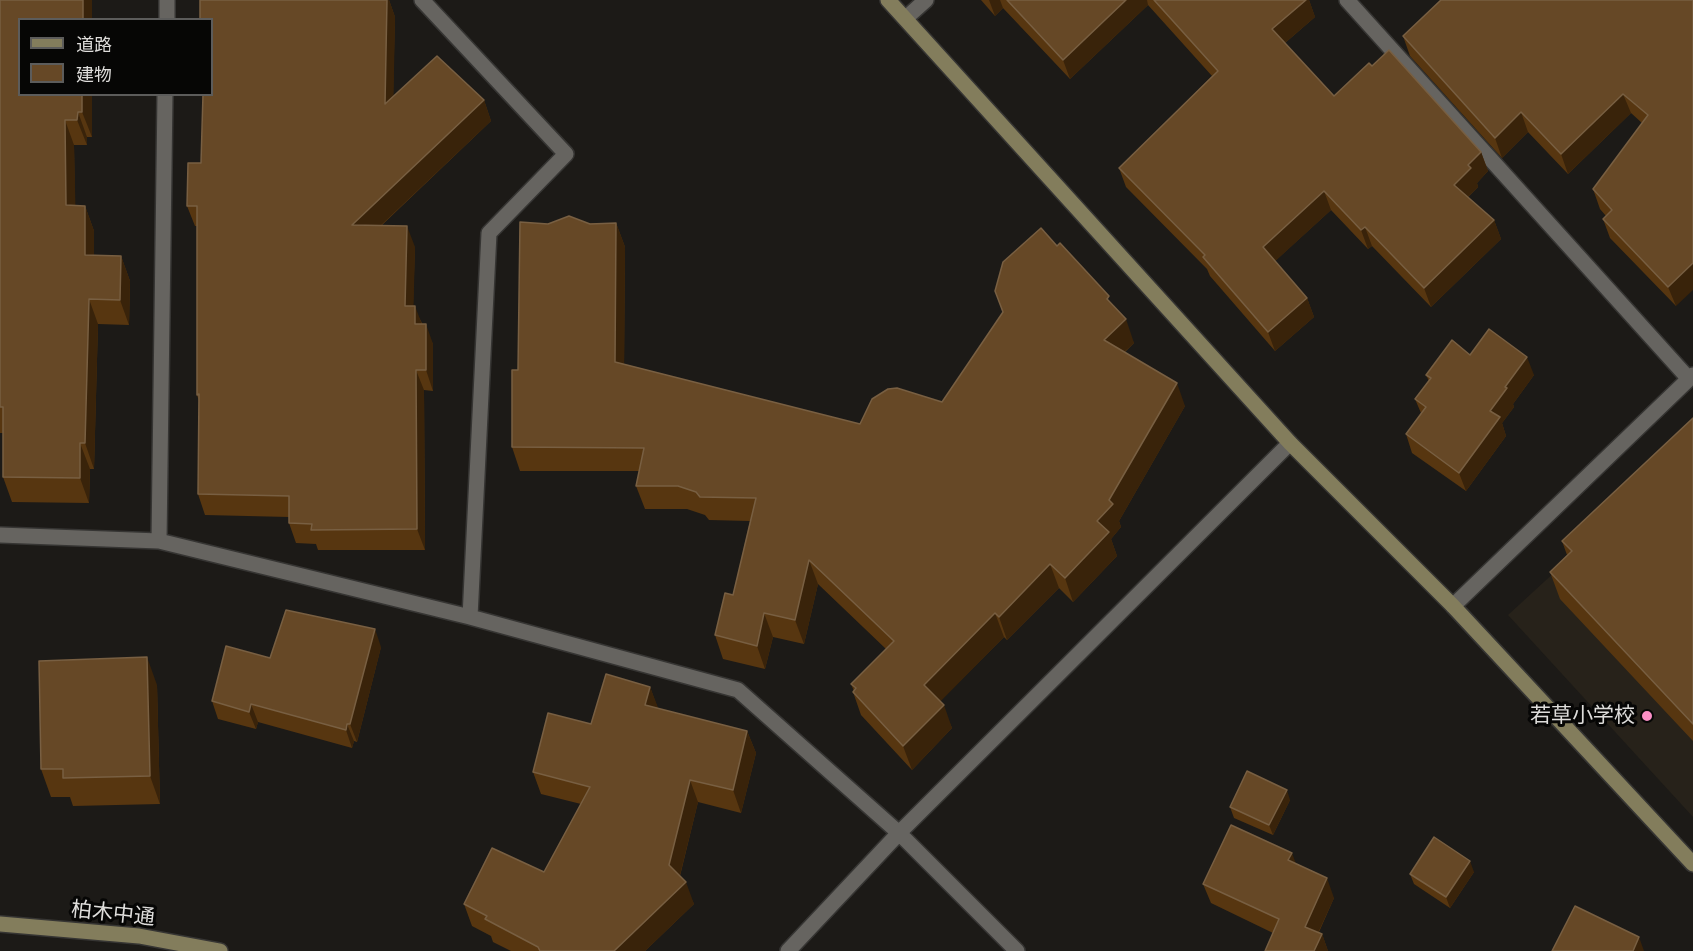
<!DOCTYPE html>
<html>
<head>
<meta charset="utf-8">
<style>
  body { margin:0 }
  #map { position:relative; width:1693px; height:951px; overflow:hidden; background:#1c1a17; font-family:"IBM Plex Serif","Noto Sans JP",serif }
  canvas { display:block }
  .legend { position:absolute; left:18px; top:18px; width:195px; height:78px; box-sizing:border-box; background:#060605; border:2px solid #5c5c5b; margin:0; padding:8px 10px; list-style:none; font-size:18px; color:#dedddb }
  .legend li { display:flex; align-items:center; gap:12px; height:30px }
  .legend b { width:30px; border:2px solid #5c5c5b }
</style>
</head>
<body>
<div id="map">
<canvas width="1693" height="951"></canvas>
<ul class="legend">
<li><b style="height:8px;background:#837d5c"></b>道路</li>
<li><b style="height:16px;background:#664826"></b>建物</li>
</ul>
</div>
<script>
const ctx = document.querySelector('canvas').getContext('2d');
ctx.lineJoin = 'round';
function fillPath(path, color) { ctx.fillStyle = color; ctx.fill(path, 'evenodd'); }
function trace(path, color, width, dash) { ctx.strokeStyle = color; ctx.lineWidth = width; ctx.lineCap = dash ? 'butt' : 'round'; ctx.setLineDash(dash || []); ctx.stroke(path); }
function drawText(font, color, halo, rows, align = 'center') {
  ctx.font = font + ' "IBM Plex Serif","Noto Sans JP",serif'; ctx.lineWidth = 6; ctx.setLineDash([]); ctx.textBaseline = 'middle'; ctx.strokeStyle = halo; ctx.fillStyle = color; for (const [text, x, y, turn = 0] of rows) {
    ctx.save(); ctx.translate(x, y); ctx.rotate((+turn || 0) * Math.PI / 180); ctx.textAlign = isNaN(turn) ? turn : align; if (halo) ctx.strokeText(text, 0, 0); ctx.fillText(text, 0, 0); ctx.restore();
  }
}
const built = new Path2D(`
  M1693 445V817L1508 615Z`);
const street = new Path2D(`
  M422 0 566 154 489 233 470 617
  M1347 0 1689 379
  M906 18 926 0
  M167 20V0
  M0 535 159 541 470 617 738 690 899 833 1017 951
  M159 541 165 94
  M1453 606 1693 375
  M788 951 899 833 1290 443`);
const secondary = new Path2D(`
  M888 0 1290 443 1453 606 1693 864
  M0 924 139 936 220 951`);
const wall = new Path2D(`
  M0 0H92V137H87V145H74L75 206H85L94 231V255L121 256 130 281 129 325 98 324 94 469H90L89 503 12 502 3 477V433H0Z
  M200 0H389L395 17 393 97 484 100 491 121 381 226 415 247 413 306 433 344V391L424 390 425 550H318L316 544 296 543 289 523V517L205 515 198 494 199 401 197 395V226H195L187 206 201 163 212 94Z
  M981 0H1309L1315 17 1285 43 1334 96 1372 66 1481 152 1488 171 1477 183 1478 187 1468 197 1494 220 1501 239 1431 307 1372 246 1368 249 1331 210 1275 261 1307 298 1314 317 1275 351 1210 276 1207 269 1126 187 1119 168 1212 76 1148 5 1070 79 1003 8 995 16Z
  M1693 0 1676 306 1610 238 1603 219 1606 216 1600 209 1593 189 1642 123 1631 113 1568 174 1528 132 1502 158 1410 56 1403 36Z
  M616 223 625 247 624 364 860 424 942 402 1003 313 995 291 1112 304 1134 343 1125 352 1185 406 1119 521 1121 527 1111 539 1117 556 1073 602 1059 588 1007 640 1004 637 940 701 952 728 912 770 861 715 853 692 854 691 851 684 886 649 818 584 804 644 773 637 765 669 723 659 715 635 733 595 750 521 709 520 705 515 687 509H645L636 486 639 471H520L512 447 518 370 548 224Z
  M1470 355 1534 375 1513 404 1514 407 1502 423 1506 436 1466 491 1412 453 1406 434 1421 413 1415 399 1429 381 1426 375Z
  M1693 418V741L1560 599 1550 572 1567 555 1562 541Z
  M381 647 357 742 354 741 352 748 258 722 256 729 218 719 212 701 270 658Z
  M157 685 160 804 73 806 70 797H51L41 769Z
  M650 687 658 709 747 731 756 753 741 813 698 802 680 876 694 904 645 951H511L493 942 491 936 472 926 464 904 544 872 581 804 541 794 533 772 591 724Z
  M1290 800 1273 835 1234 818 1230 807Z
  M1295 863 1334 898 1319 932 1322 934 1328 951H1265L1273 933 1211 903 1203 884Z
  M1474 872 1450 908 1414 884 1410 874Z`);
const shadedWall = new Path2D(`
  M83 0H92V20H83Z
  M387 0H389L395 17 393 125 385 104Z
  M989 0H1000L1003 8 995 16Z
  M1126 0H1147L1148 5 1070 79 1063 60Z
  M1306 0H1309L1315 17 1279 48 1272 29Z
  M82 94H92V137L82 112Z
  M1623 94 1631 113 1568 174 1561 154Z
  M484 100 491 121 359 246 352 225Z
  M78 112 87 137V145L77 120Z
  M1521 112 1528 132 1502 158 1495 138Z
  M65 120 74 145 76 231 66 205Z
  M1481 152 1488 171 1477 183 1478 187 1460 204 1454 185 1468 165Z
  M1324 191 1331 210 1270 266 1263 247Z
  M85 206 94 231V280L85 255Z
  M1494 220 1501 239 1431 307 1424 288Z
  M616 223 625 247 624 385 615 362Z
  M407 226 415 247 413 327 405 306Z
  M1365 227 1372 246 1368 249 1361 230Z
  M121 256 130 281 129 325 120 300Z
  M1693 263V290L1676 306 1668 287Z
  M1307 298 1314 317 1275 351 1268 332Z
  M89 299 98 324 94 469 85 443Z
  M415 306 423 327 415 324Z
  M1126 319 1134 343 1112 363 1104 340Z
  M426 324 433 344V391L426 370Z
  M1527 357 1534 375 1513 404 1514 407 1502 423 1506 436 1466 491 1459 473 1490 411 1505 387Z
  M416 370 424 390 425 550 417 529Z
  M1177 383 1185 406 1119 521 1121 527 1111 539 1117 556 1073 602 1065 578 1097 521Z
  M80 443 90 469 89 503 80 478Z
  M809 560 818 584 804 644 795 620Z
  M1050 564 1059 588 1007 640 999 617Z
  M764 613 773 637 765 669 757 646Z
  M995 613 1004 637 933 709 924 685Z
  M375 629 381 647 357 742 350 724Z
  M147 657 157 685 160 804 150 776Z
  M650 687 659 710 645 705Z
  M251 704 258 722 256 729 249 712Z
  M944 705 952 728 912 770 903 746Z
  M347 724 354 741 352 748 346 730Z
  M747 731 756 753 741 813 733 790Z
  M690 780 698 802 677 887 669 865Z
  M1287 790 1290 800 1273 835 1269 825Z
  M1292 853 1299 872 1288 860Z
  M1470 861 1474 872 1450 908 1446 897Z
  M1327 878 1334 898 1312 946 1305 927Z
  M686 882 694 904 645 951H614Z
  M1322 934 1328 951H1314Z
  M1639 937 1644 951H1633Z`);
const building = new Path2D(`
  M0 0H83V20H20V94H82V112H78L77 120H65L66 205 85 206V255L121 256 120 300 89 299 85 443H80V478L3 477V407H0Z
  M200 0H387L385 104 437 56 484 100 352 225 407 226 405 306H415V324H426V370H416L417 529 311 530 312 524 289 523V496L198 494 199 394 197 395V206H187L188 163H201L203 94H212V20H200Z
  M1007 0H1126L1063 60Z
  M1154 0H1306L1272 29 1334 96 1369 63 1372 66 1389 50 1481 152 1468 165 1471 168 1454 185 1494 220 1424 288 1365 227 1361 230 1324 191 1263 247 1307 298 1268 332 1203 257 1205 255 1119 168 1218 71Z
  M1441 0H1693V263L1668 287 1603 219 1612 210 1593 189 1648 115 1623 94 1561 154 1521 112 1495 138 1403 36Z
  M569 216 590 224 616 223 615 362 860 424 872 399 888 389 897 388 942 402 1003 312 995 291 1003 262 1041 228 1057 246 1060 243 1109 296 1107 299 1126 319 1104 340 1177 383 1109 500 1113 504 1097 521 1109 532 1065 578 1050 564 999 617 995 613 924 685 944 705 903 746 853 692 856 688 851 684 894 641 809 560 795 620 764 613 757 646 715 635 725 593 733 595 756 498 700 497 696 492 678 486H636L644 448 512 447V370H518L520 222 548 224Z
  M1489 329 1527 357 1505 387 1507 388 1490 411 1500 417 1459 473 1406 434 1426 407 1415 399 1431 378 1426 375 1452 340 1470 355Z
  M1693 418V724L1550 572 1572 551 1562 541Z
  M286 610 375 629 350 724H347L346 730 251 704 249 712 212 701 226 646 270 658Z
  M147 657 150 776 63 778V769H41L39 661Z
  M606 674 650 687 645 705 747 731 733 790 690 780 669 865 686 882 614 951H540L538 947 485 919 487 916 464 904 492 848 544 872 590 787 533 772 548 713 591 724Z
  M1247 771 1287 790 1269 825 1230 807Z
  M1231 825 1292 853 1288 860 1327 878 1305 927 1322 934 1314 951H1265L1279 919 1203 884Z
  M1434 837 1470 861 1446 897 1410 874Z
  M1575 906 1639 937 1633 951H1552Z`);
const markers = [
  [1647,716,6,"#fb8fc5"]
];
const poiNames = [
  ["若草小学校",1635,716]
];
const streetNames = [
  ["柏木中通",113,914,6]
];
fillPath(built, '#27221a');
trace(street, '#363533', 18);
trace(secondary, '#363533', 18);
trace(street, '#666460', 15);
trace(secondary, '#837d5c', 15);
fillPath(wall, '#573610');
fillPath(shadedWall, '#39230a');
fillPath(building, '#664826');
trace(building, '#785f42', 1.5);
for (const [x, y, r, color] of markers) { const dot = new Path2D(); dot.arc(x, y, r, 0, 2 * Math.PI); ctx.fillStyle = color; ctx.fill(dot); trace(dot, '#060605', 2); }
drawText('21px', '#dedddb', '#060605', poiNames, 'right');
drawText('21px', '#dedddb', '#060605', streetNames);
</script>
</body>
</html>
